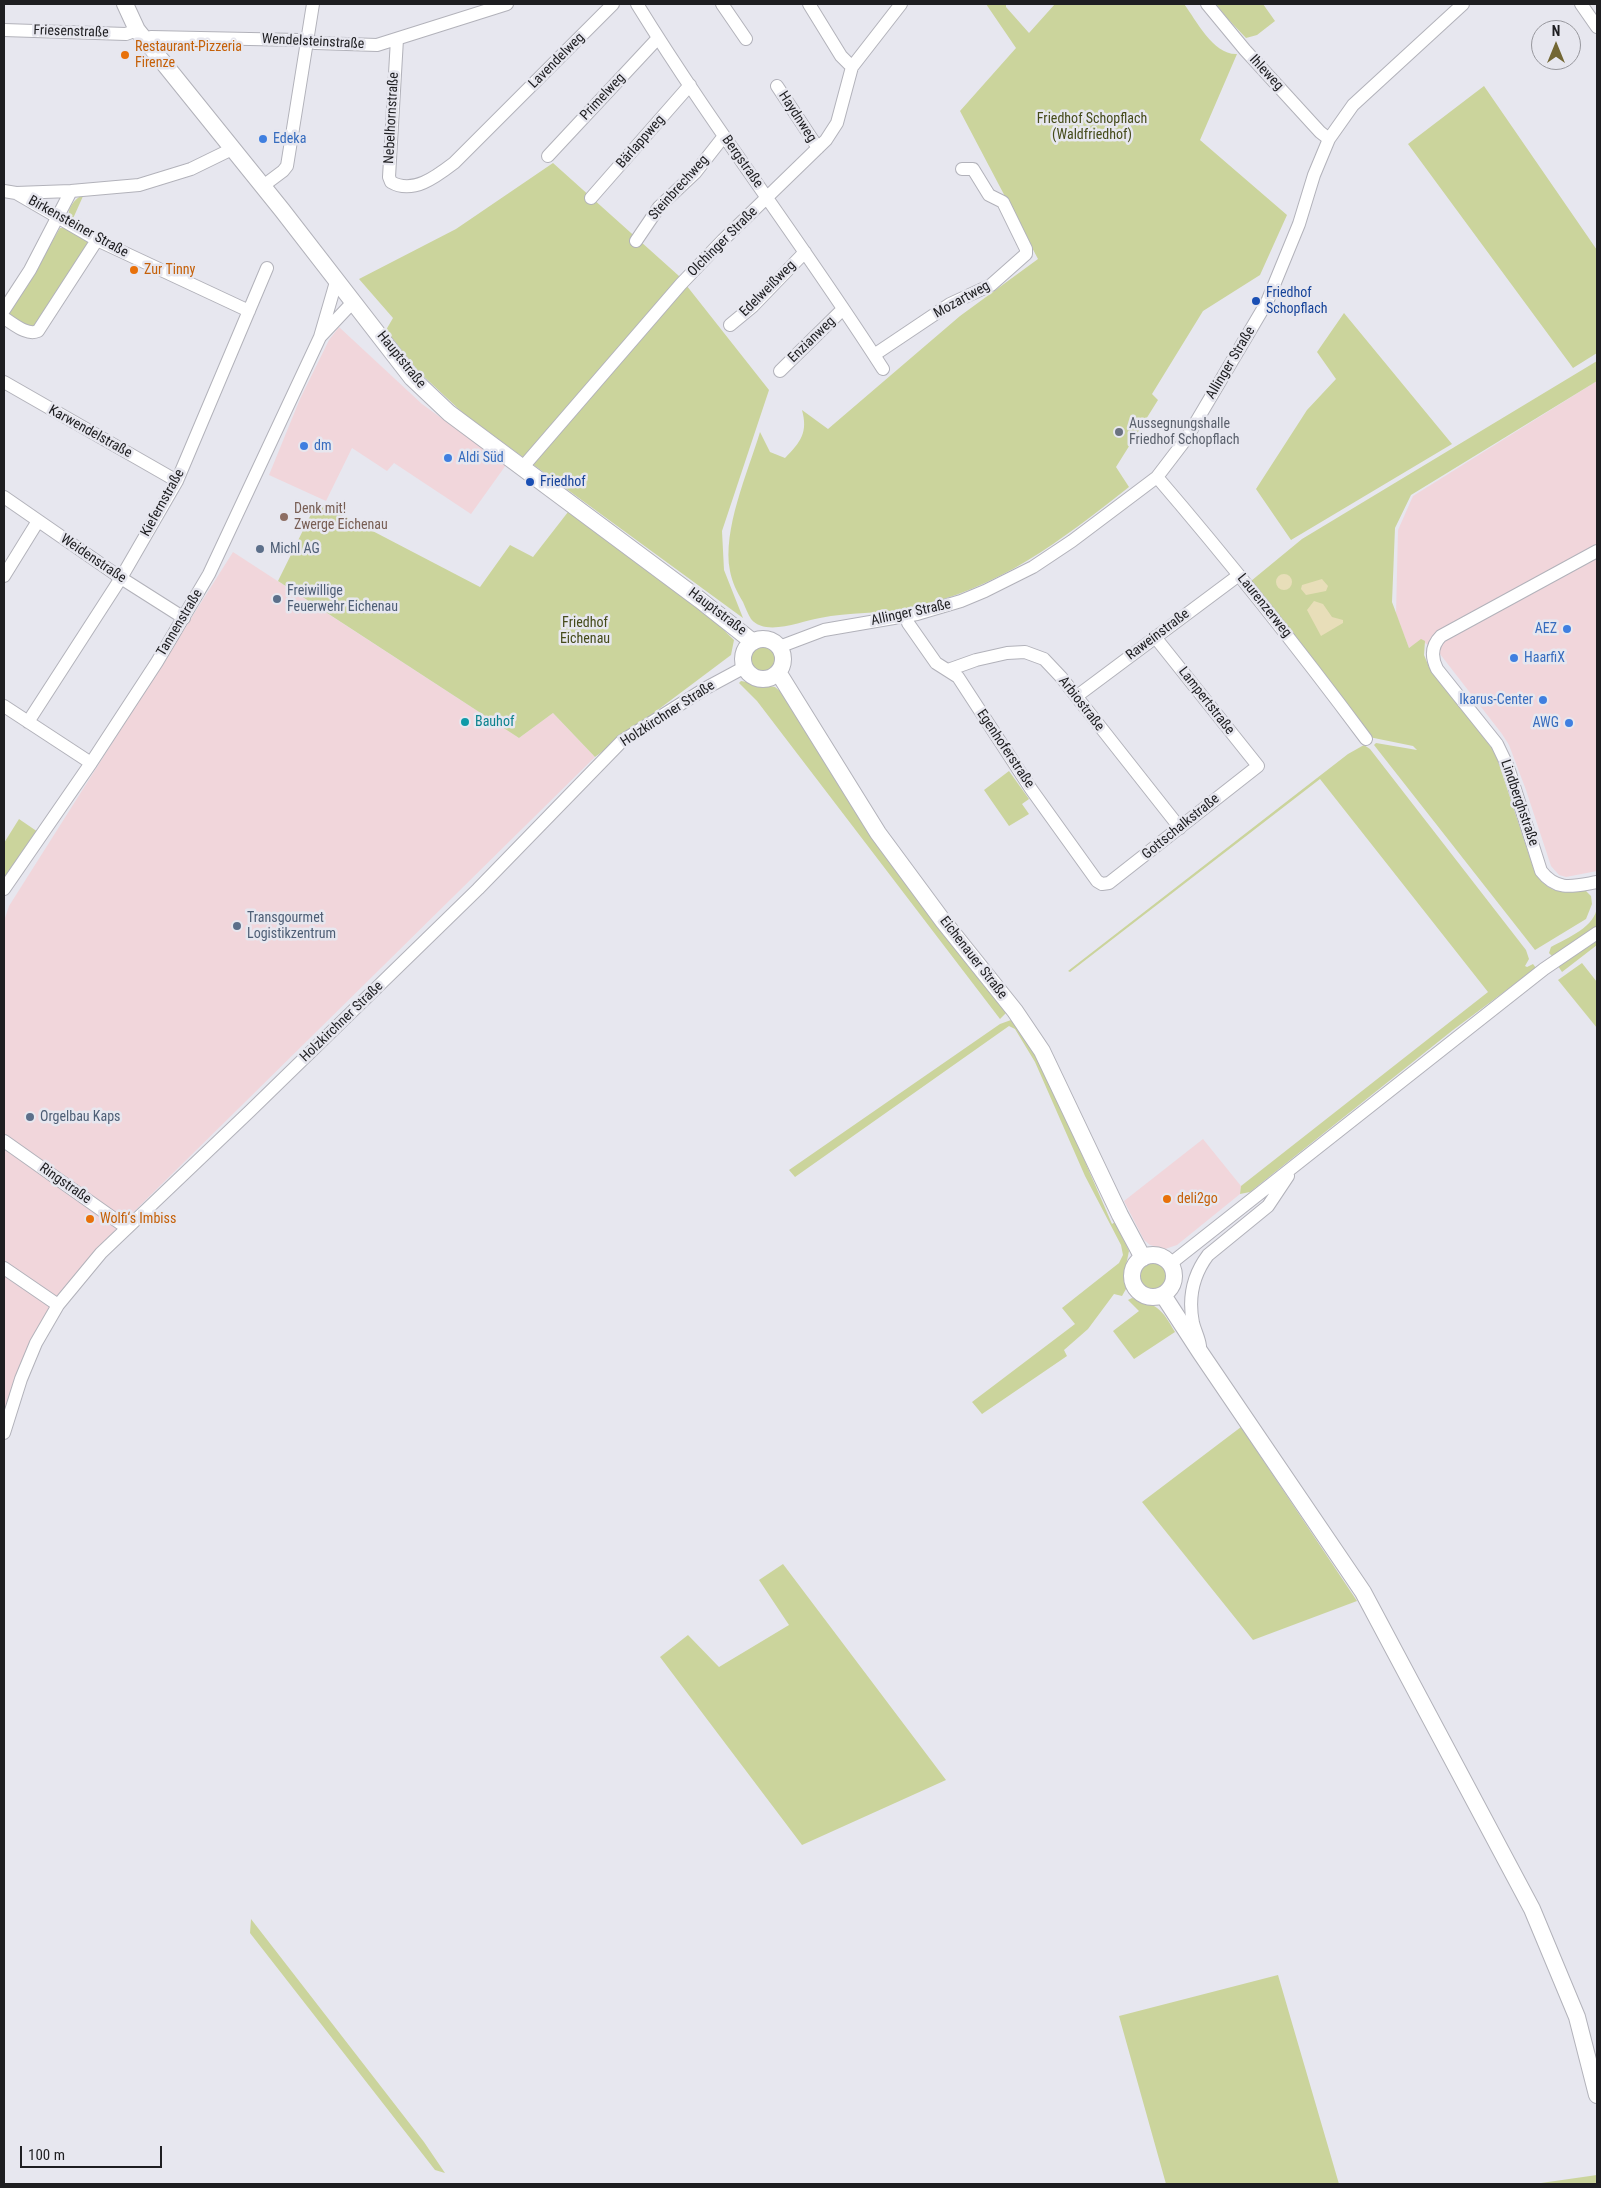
<!DOCTYPE html>
<html>
<head>
<meta charset="utf-8">
<style>
  body { margin:0 }
  #map { position:relative; width:1601px; height:2188px; overflow:hidden; background:#e7e7ef; font-family:"Roboto Condensed",sans-serif }
  canvas { display:block }
  .frame { position:absolute; inset:0; border:5px solid #1e1e21; pointer-events:none }
  .north { position:absolute; left:1531px; top:20px; width:50px; height:50px; box-sizing:border-box; background:#e7e7ef; border:1px solid #97979d; border-radius:50%; rotate:0deg; font-size:14px; font-weight:700; line-height:20px; text-align:center; color:#1e1e21 }
  .north::after { content:''; display:block; margin:auto; width:18px; height:22px; background:#736734; clip-path:polygon(50% 0,100% 100%,50% 72%,0 100%) }
  .scale { position:absolute; left:20px; top:2146px; width:142px; height:22px; box-sizing:border-box; border:2px solid #1e1e21; border-top:0; padding-left:6px; font-size:15px; line-height:18px; white-space:nowrap; color:#1e1e21; -webkit-text-stroke:4px #e7e7ef; paint-order:stroke }
</style>
</head>
<body>
<div id="map">
<canvas width="1601" height="2188"></canvas>
<div class="frame"></div>
<div class="north">N</div>
<div class="scale">100 m</div>
</div>
<script>
const ctx = document.querySelector('canvas').getContext('2d');
ctx.lineJoin = 'round';
function fillPath(path, color) { ctx.fillStyle = color; ctx.fill(path, 'evenodd'); }
function trace(path, color, width, dash) { ctx.strokeStyle = color; ctx.lineWidth = width; ctx.lineCap = dash ? 'butt' : 'round'; ctx.setLineDash(dash || []); ctx.stroke(path); }
function drawText(font, color, halo, rows, align = 'center') {
  ctx.font = font + ' "Roboto Condensed",sans-serif'; ctx.lineWidth = 5; ctx.setLineDash([]); ctx.textBaseline = 'middle'; ctx.strokeStyle = halo; ctx.fillStyle = color; for (const [text, x, y, turn = 0] of rows) {
    ctx.save(); ctx.translate(x, y); ctx.rotate((+turn || 0) * Math.PI / 180); ctx.textAlign = isNaN(turn) ? turn : align; if (halo) ctx.strokeText(text, 0, 0); ctx.fillText(text, 0, 0); ctx.restore();
  }
}
const commercial = new Path2D(`
  M339 327 422 404 506 465 471 514 394 463 387 471 352 448 326 501 269 475 300 399 329 340Z
  M1597 381V871L1566 877 1559 875 1551 866 1526 790 1509 745 1502 734 1440 654 1421 640 1409 648 1396 614 1398 530 1413 496Z
  M233 552 519 738 553 713 595 757 96 1249 56 1301 4 1414V921L9 906Z
  M1203 1139 1241 1186 1240 1194 1177 1245 1165 1249 1150 1245 1144 1240 1124 1201Z`);
const green = new Path2D(`
  M986 4H1006V7L1029 33 1055 4H1184C1197 21 1213 55 1237 54L1200 140 1287 215 1260 275 1203 311 1152 394 1158 400 1116 467 1129 487C1059 542 999 589 910 608 880 614 849 612 820 618 801 621 766 637 751 619 748 614 745 607 743 602 737 592 732 582 730 571 722 530 748 472 760 432L770 452 785 458C801 442 808 432 802 410L828 429 960 316 1038 259 960 111 1016 48Z
  M1216 4H1263L1275 21 1257 35 1246 38 1227 18Z
  M1484 86 1597 250V353L1573 368 1408 144Z
  M553 163 679 276 769 390 722 531 724 570 743 618 464 414 419 372 386 330 393 318 359 279 456 229Z
  M84 194 71 223C64 211 74 199 84 194Z
  M60 228H65L87 241 88 244 35 326 29 327 9 314Z
  M1344 313 1452 444 1291 540 1256 489 1307 410 1336 379 1317 352Z
  M1597 361V381L1411 495 1395 528 1392 602 1409 648 1421 639 1425 641 1424 655 1429 667 1495 752 1535 873C1552 897 1561 890 1586 891L1591 896 1592 904 1586 919 1535 950 1374 745 1376 743 1417 750 1413 746 1369 737 1284 622 1251 581 1302 539Z
  M317 502 480 587 510 545 533 557 568 512 652 569 695 602 734 640 731 655 595 757 553 713 519 738 278 581Z
  M748 659a15 15 0 1 1 30 0a15 15 0 1 1-30 0Z
  M741 681 775 687 782 693 861 820 1008 1011 1000 1019 757 701 739 683Z
  M1364 745 1370 749 1526 950 1529 959 1525 966 1527 967 1533 964 1536 968 1453 1030 1250 1192 1240 1194 1241 1186 1488 992 1320 779 1070 972 1068 971 1348 754Z
  M1009 771 1029 799 1022 804 1029 814 1009 826 984 790Z
  M19 819 38 832 4 882V843Z
  M1597 906V927L1552 956 1549 953 1551 947C1567 938 1596 927 1597 906Z
  M1597 940V945L1562 972 1558 966Z
  M1582 963 1597 982V1028L1558 980Z
  M1011 1020 1016 1022 1045 1069 1112 1224 1115 1222 1129 1251 1125 1270 1126 1289 1122 1296 1114 1294 1088 1329 1064 1350 1067 1356 982 1414 972 1402 1075 1324 1062 1308 1119 1263 1123 1255 1121 1245 1085 1176 1035 1062 1015 1029 1009 1026 795 1177 789 1170 1000 1024Z
  M1137 1276a16 16 0 1 1 32 0a16 16 0 1 1-32 0Z
  M1132 1298C1158 1305 1162 1309 1175 1332L1134 1359 1113 1331 1139 1311 1128 1300Z
  M1241 1427 1357 1601 1253 1640 1142 1502Z
  M783 1564 946 1780 802 1845 660 1657 688 1635 719 1667 789 1625 759 1580Z
  M251 1919 424 2142 445 2173 435 2170 250 1933Z
  M1278 1975 1339 2184H1166L1119 2016Z
  M1597 2175V2184H1534Z`);
const sand = new Path2D(`
  M1276 582a8 8 0 1 1 16 0a8 8 0 1 1-16 0Z
  M1322 579 1328 586 1326 591 1306 595 1301 589 1302 585Z
  M1314 601 1323 604 1332 617 1343 620V623L1321 636 1307 610Z`);
const minor = new Path2D(`
  M637 4C714 129 804 245 883 369
  M722 4 746 39
  M809 4 841 56 852 67
  M1207 4 1245 50 1320 132 1329 139
  M1581 4 1597 27
  M4 30 126 34 137 30
  M144 39 151 37 299 40 316 43 377 45 507 4
  M397 39 389 177 391 182C413 195 437 176 454 163L613 4
  M777 86 818 148
  M548 156 658 38
  M263 186 283 171 287 166 313 4
  M4 191 16 193 71 191 139 185 191 169 232 149
  M16 193 97 240 249 311
  M591 198 690 85
  M636 241 659 207 695 173 724 136
  M4 310 30 270 71 191
  M4 318C14 324 27 336 38 331L97 240
  M730 325 753 306 805 252
  M320 337 353 302
  M874 355 950 304 991 285 1026 254V249L1003 202 989 195 973 169H962
  M780 371 843 309
  M4 382 177 481
  M522 468 681 284 723 240 826 140 837 123 852 67 901 4
  M1157 477C1230 562 1299 649 1366 739
  M4 497 121 578 184 618
  M1597 551 1441 636C1431 646 1431 657 1437 669L1497 744 1508 767 1541 871C1557 892 1574 886 1597 882
  M4 576 38 521
  M907 616 908 623 936 663 958 677 1031 789 1097 881 1102 884 1109 883 1258 766 1155 637
  M779 647 824 630 917 614 961 601 985 591 1033 567 1072 541 1157 477 1186 439 1267 302 1299 224 1314 175 1329 139 1353 105 1463 4
  M948 670 976 660 1007 653 1025 652 1044 659 1061 677 1180 828
  M1077 696 1239 575
  M4 706 91 763
  M28 722 121 578 177 481 267 268
  M4 889 91 763 157 662 209 574 320 337 336 282
  M4 1141 127 1228
  M1170 1264 1544 969 1597 933
  M4 1268 58 1305
  M1200 1346C1199 1338 1195 1331 1193 1323 1188 1298 1193 1275 1208 1255L1268 1206 1288 1176
  M4 1433 21 1379 36 1343 58 1305 101 1253 250 1111 478 889 622 741 706 688 745 667`);
const major = new Path2D(`
  M125 4 137 30 282 210 412 378 449 413 700 600 753 642
  M743 659a20 20 0 1 1 40 0a20 20 0 1 1-40 0Z
  M778 672 878 833 943 921 1015 1011 1042 1051 1120 1215 1143 1258
  M1132 1276a21 21 0 1 1 42 0a21 21 0 1 1-42 0Z
  M1163 1295 1200 1352 1363 1592 1532 1909 1577 2017 1597 2095`);
const markers = [
  [125,55,5,"#e8710a"],
  [263,139,5,"#3f7fe0"],
  [134,270,5,"#e8710a"],
  [1256,301,5,"#1a4fb4"],
  [1119,432,5,"#6b7280"],
  [304,446,5,"#3f7fe0"],
  [448,458,5,"#3f7fe0"],
  [530,482,5,"#1a4fb4"],
  [284,517,5,"#8d6e63"],
  [260,549,5,"#5c6f8a"],
  [277,599,5,"#5c6f8a"],
  [1567,629,5,"#3f7fe0"],
  [1514,658,5,"#3f7fe0"],
  [1543,700,5,"#3f7fe0"],
  [465,722,5,"#0f9aa8"],
  [1569,723,5,"#3f7fe0"],
  [237,926,5,"#5c6f8a"],
  [30,1117,5,"#5c6f8a"],
  [1167,1199,5,"#e8710a"],
  [90,1219,5,"#e8710a"]
];
const streetNames = [
  ["Friesenstraße",71,32,2],
  ["Wendelsteinstraße",313,42,3],
  ["Lavendelweg",557,61,-45],
  ["Ihleweg",1266,73,47],
  ["Primelweg",603,97,-47],
  ["Haydnweg",797,117,57],
  ["Nebelhornstraße",392,118,-87],
  ["Bärlappweg",641,142,-49],
  ["Bergstraße",742,162,55],
  ["Steinbrechweg",679,188,-48],
  ["Birkensteiner Straße",78,227,29],
  ["Olchinger Straße",723,242,-45],
  ["Edelweißweg",768,289,-45],
  ["Mozartweg",962,300,-29],
  ["Enzianweg",812,340,-44],
  ["Hauptstraße",401,360,51],
  ["Allinger Straße",1231,363,-59],
  ["Karwendelstraße",90,432,29],
  ["Kiefernstraße",163,503,-61],
  ["Weidenstraße",93,559,34],
  ["Laurenzerweg",1264,606,51],
  ["Hauptstraße",717,612,37],
  ["Allinger Straße",911,613,-12],
  ["Tannenstraße",180,623,-59],
  ["Raweinstraße",1158,635,-37],
  ["Lampertstraße",1206,701,52],
  ["Arbiostraße",1081,704,52],
  ["Holzkirchner Straße",668,714,-33],
  ["Egenhoferstraße",1005,749,56],
  ["Lindberghstraße",1519,803,71],
  ["Gottschalkstraße",1181,827,-39],
  ["Eichenauer Straße",973,958,52],
  ["Holzkirchner Straße",342,1022,-44],
  ["Ringstraße",65,1184,35]
];
const foodNames = [
  ["Restaurant-Pizzeria",135,47],
  ["Firenze",135,63],
  ["Zur Tinny",144,270],
  ["deli2go",1177,1199],
  ["Wolfi‘s Imbiss",100,1219]
];
const parkNames = [
  ["Friedhof Schopflach",1092,119],
  ["(Waldfriedhof)",1092,135],
  ["Friedhof",585,623],
  ["Eichenau",585,639]
];
const shopNames = [
  ["Edeka",273,139],
  ["dm",314,446],
  ["Aldi Süd",458,458],
  ["AEZ",1557,629,"right"],
  ["HaarfiX",1524,658],
  ["Ikarus-Center",1533,700,"right"],
  ["AWG",1559,723,"right"]
];
const transitNames = [
  ["Friedhof",1266,293],
  ["Schopflach",1266,309],
  ["Friedhof",540,482]
];
const worshipNames = [
  ["Aussegnungshalle",1129,424],
  ["Friedhof Schopflach",1129,440]
];
const educationNames = [
  ["Denk mit!",294,509],
  ["Zwerge Eichenau",294,525]
];
const serviceNames = [
  ["Michl AG",270,549],
  ["Freiwillige",287,591],
  ["Feuerwehr Eichenau",287,607],
  ["Transgourmet",247,918],
  ["Logistikzentrum",247,934],
  ["Orgelbau Kaps",40,1117]
];
const cultureNames = [
  ["Bauhof",475,722]
];
fillPath(commercial, '#f1d6db');
fillPath(green, '#cbd49c');
fillPath(sand, '#e8deb9');
trace(minor, '#b2b2ba', 14);
trace(major, '#b2b2ba', 18);
trace(minor, '#fff', 12);
trace(major, '#fff', 16);
for (const [x, y, r, color] of markers) { const dot = new Path2D(); dot.arc(x, y, r, 0, 2 * Math.PI); ctx.fillStyle = color; ctx.fill(dot); trace(dot, '#e7e7ef', 2); }
drawText('14px', '#1e1e21', '#e7e7ef', streetNames);
drawText('14px', '#c56008', '#e7e7ef', foodNames, 'left');
drawText('14px', '#454b1a', '#e7e7ef', parkNames);
drawText('14px', '#366cbe', '#e7e7ef', shopNames, 'left');
drawText('14px', '#164399', '#e7e7ef', transitNames, 'left');
drawText('14px', '#5b616d', '#e7e7ef', worshipNames, 'left');
drawText('14px', '#785e54', '#e7e7ef', educationNames, 'left');
drawText('14px', '#4e5e75', '#e7e7ef', serviceNames, 'left');
drawText('14px', '#0d838f', '#e7e7ef', cultureNames, 'left');
</script>
</body>
</html>
